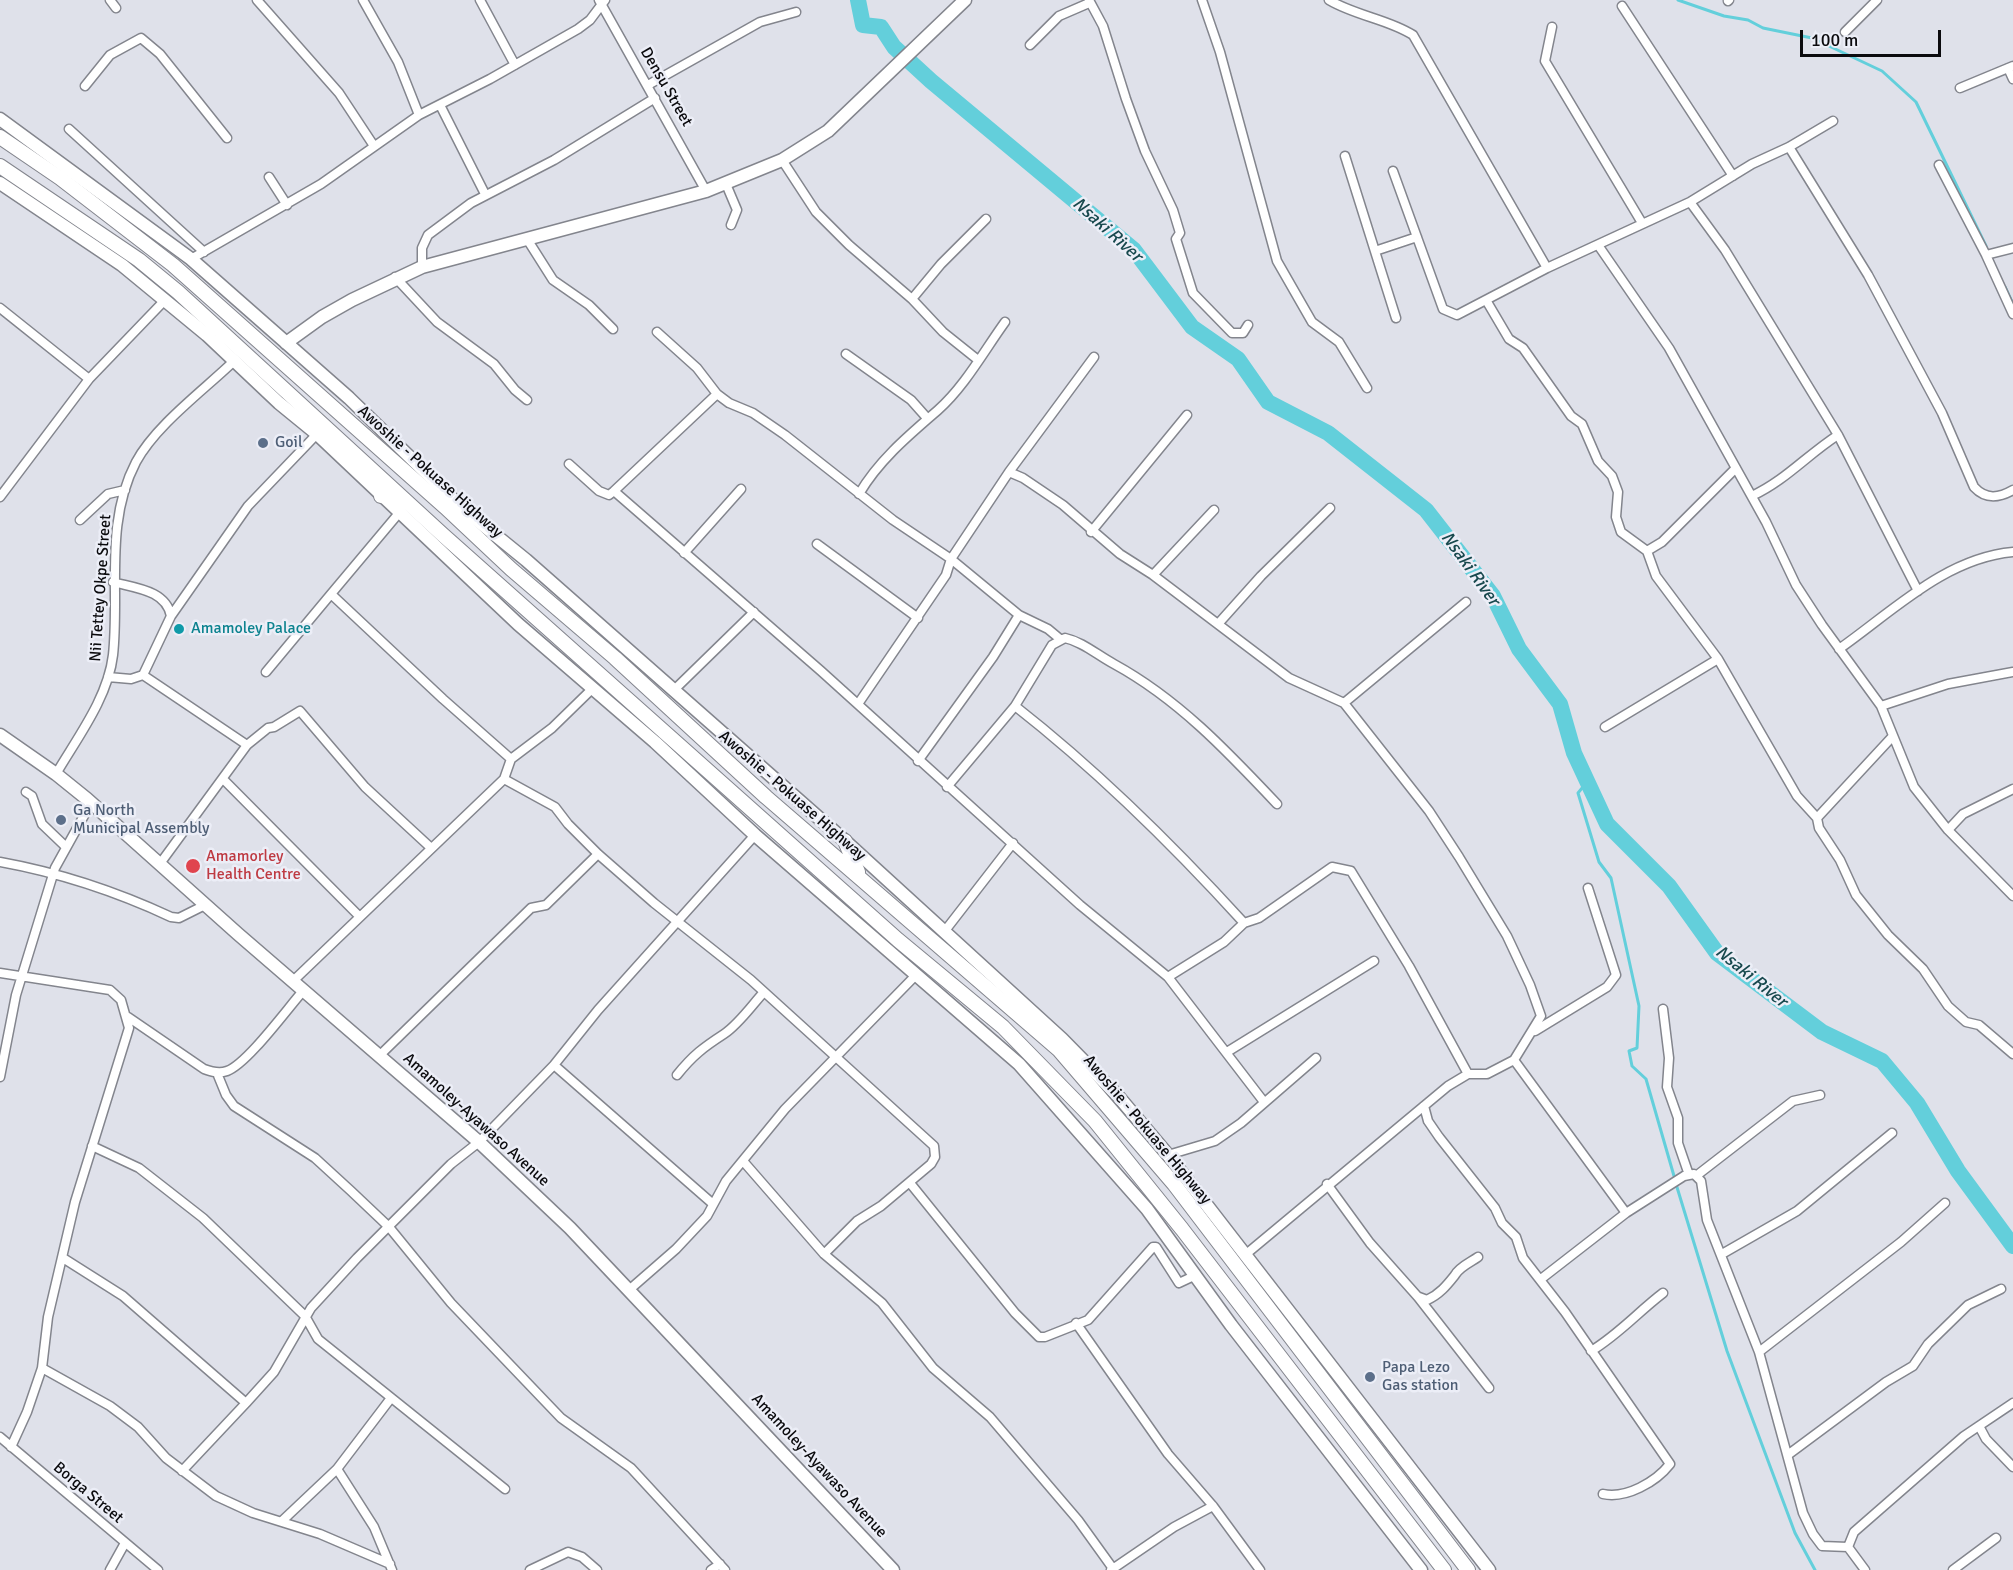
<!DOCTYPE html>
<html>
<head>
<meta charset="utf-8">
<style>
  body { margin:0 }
  #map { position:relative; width:2013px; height:1570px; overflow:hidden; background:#dfe1ea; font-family:Signika,sans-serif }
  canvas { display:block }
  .scale { position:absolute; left:1800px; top:30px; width:141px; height:27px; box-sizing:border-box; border:3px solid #0b0b0e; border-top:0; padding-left:8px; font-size:18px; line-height:21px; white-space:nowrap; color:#0b0b0e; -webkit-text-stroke:4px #eceef7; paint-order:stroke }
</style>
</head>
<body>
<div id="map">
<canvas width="2013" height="1570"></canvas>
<div class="scale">100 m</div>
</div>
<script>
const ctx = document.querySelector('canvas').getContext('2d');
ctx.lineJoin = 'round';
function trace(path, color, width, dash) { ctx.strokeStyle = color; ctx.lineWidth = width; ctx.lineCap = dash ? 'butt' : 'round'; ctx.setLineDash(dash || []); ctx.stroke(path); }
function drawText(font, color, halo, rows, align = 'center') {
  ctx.font = font + ' Signika,sans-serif'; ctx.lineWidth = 5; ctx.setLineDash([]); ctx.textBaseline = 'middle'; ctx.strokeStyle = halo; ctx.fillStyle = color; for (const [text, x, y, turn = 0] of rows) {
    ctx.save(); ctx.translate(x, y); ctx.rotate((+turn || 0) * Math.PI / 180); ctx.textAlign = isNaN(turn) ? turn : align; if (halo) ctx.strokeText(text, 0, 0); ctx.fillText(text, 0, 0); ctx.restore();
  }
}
const stream = new Path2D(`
  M1678 0 1724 16 1748 20 1763 28 1812 38 1882 71 1916 102 1986 246
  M2005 287 2013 304
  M1587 782 1578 793 1599 862 1611 878 1639 1006 1637 1048 1629 1051 1632 1066 1646 1079 1674 1176
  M1676 1184 1727 1351 1795 1533 1815 1570`);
const river = new Path2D(`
  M858 0 863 25 881 27 894 47 931 81 1134 250 1192 327 1238 359 1268 402 1328 433 1426 510 1493 596 1519 649 1560 704 1574 753 1607 824 1669 886 1717 953 1822 1032 1882 1061 1917 1103 1958 1171 2013 1246`);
const street = new Path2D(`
  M110 0 116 8
  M257 0 339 93 374 146
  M363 0 398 62 419 115
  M480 0 515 65
  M599 0 706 191
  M1089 0 1103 26 1126 99 1145 151 1173 210 1180 233 1176 239 1193 293 1232 333H1243L1248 325
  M1202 0 1220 52 1277 261 1312 322 1339 342 1367 388
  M1329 0C1356 16 1388 19 1413 35L1547 268
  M1728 1 1729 0
  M1622 6 1733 176
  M1552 27 1545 61 1642 223
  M1845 32 1877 0
  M1030 45 1059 16 1089 3
  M2008 68 2013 79
  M648 85 760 22 796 12
  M85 86 110 55 141 38 160 54 227 138
  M1960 88 2013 66
  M440 105 485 194
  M69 129 204 252
  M1789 147 1868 275 1942 413 1974 487C1986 500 1999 498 2013 490
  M1345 156 1396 318
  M782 160 816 212 849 245 912 299 943 332 978 360
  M1939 165 1986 255 2013 314
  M1393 171 1443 309 1457 315 1547 268 1690 202 1752 164 1789 147 1833 121
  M269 177 287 205
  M726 184 737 210 731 225
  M1690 202 1725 250 1838 435 1918 591
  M527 239 553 280 589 305 613 329
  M1598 245 1669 348 1766 522 1796 585 1822 625 1881 706 1914 787 1948 830 2013 896
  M1375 251 1417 237
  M1986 255 2013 248
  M191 259 321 184 419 115 490 79 578 29 590 20 605 0
  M422 267V248L428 235 471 203 554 160 655 98
  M395 277 437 322 494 364 515 390 527 400
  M912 299 941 264 986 219
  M1486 300 1509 339 1523 348 1571 416 1582 424 1598 461 1612 476 1618 492 1616 517 1621 532 1647 551 1656 576 1718 659 1797 796 1817 818 1819 828 1840 860 1856 895 1888 935 1923 969 1948 1006 1966 1022 1979 1025 2013 1054
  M0 308 89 379
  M657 332 697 368 717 394 729 403 753 413 785 435 893 520 951 559 1019 615 1048 629 1060 639
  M846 354 911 400 927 418
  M569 464 599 491 609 495 614 491 821 671 1080 905 1168 977 1264 1102
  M1009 472 1023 478 1063 505 1120 554 1153 575 1289 678 1344 703 1429 811 1459 857 1507 936 1530 985 1541 1016 1514 1060 1487 1074H1468L1448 1086 1245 1255
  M614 491 717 394
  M859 494C879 460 909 435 938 410 965 386 984 351 1005 322
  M1752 496C1786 480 1807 455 1838 435
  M0 497 89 379 165 300
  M399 513 331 594 443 699 511 759
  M80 520 108 494 125 490
  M1091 532 1187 415
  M817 544 918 618
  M1647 551 1662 542 1736 468
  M684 553 741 489
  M1153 575 1214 510
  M171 616 248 506 317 434
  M1218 624 1261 576 1330 508
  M1839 649C1892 612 1945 558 2013 552
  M266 672 331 594
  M143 675 247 745
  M108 677 131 679 143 675 171 616C166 590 135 588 113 582
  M673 691 754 612
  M1344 703 1466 602
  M858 704 946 575 951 559 1009 472 1094 357
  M1015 706C1098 771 1173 845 1244 923
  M1881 706 1948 684 2013 672
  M1605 727 1718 659
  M918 761 993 657 1019 615
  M56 774C77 738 108 698 113 655 120 591 104 523 136 462 156 425 204 390 234 361
  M223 779 359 916
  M504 779 555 807 568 824 598 854 654 903 751 980 934 1146 935 1157 931 1164 881 1206 857 1221 824 1254
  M947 787 1015 706 1052 645 1065 638C1083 642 1097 655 1114 664 1178 699 1227 751 1277 804
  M26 792 32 796 42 824 65 846
  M1817 818 1893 736
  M1948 830 1963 814 2013 789
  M0 862C61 873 115 891 171 917L179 918 205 905
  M159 865 247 745 268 728 274 727 300 711 365 787 430 847
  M944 932 1013 843
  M0 973 110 990 121 1000 129 1028 75 1202 48 1317 42 1368 27 1412 11 1447
  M1168 977 1224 942 1244 923 1259 918 1332 867 1351 871 1409 966 1468 1074
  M292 982 504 779 511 759 552 728 591 690
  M1663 1009 1669 1058 1667 1087 1678 1118V1143L1689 1175
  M128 1017 204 1069C212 1072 219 1074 227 1071 247 1064 287 1009 303 991
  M1535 1031 1607 987 1616 975 1588 888
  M1227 1052 1374 961
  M379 1056 531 908 546 905 598 854
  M1514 1060 1626 1213
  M554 1065 713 1204
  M217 1073 226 1095 234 1106 315 1158 351 1191 389 1227 451 1303 561 1418 631 1468 725 1570
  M677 1075C693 1055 704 1047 724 1034 739 1024 752 1005 764 992
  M0 1077 16 995 55 868 91 803
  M1424 1106 1428 1121 1439 1137 1495 1208 1502 1223 1516 1237 1523 1258 1565 1312 1670 1464C1656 1482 1626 1499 1603 1494
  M92 1146 139 1168 203 1218 305 1316 318 1339 505 1489
  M1168 1155 1215 1141 1241 1123 1316 1058
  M743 1161 824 1254 882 1303 933 1368 990 1417 1078 1520 1114 1570
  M1696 1176 1793 1101 1820 1095
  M910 1183 1015 1313 1039 1337H1045L1088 1320 1153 1247H1156L1179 1283 1196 1275
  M1327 1184 1370 1243 1418 1297 1489 1388
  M1722 1254 1797 1211 1892 1133
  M63 1258 123 1296 246 1403 274 1372 311 1308 357 1258 451 1164 479 1142 554 1065 598 1010 755 835
  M1541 1279 1626 1213 1684 1176 1694 1174 1701 1181 1707 1220 1759 1352 1803 1513 1813 1534 1822 1546 1848 1547
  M629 1290 676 1249 707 1216 726 1181 785 1109 916 975
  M1419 1297 1427 1300C1440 1294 1447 1285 1455 1275 1459 1267 1471 1262 1478 1257
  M1076 1323 1168 1454 1213 1506 1260 1570
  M1591 1351C1618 1335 1638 1312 1663 1293
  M1759 1352 1901 1242 1945 1203
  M42 1368 110 1406 138 1427 166 1458 216 1496 253 1513 320 1534 390 1564
  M1979 1426 1986 1439 2013 1467
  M0 1437 158 1570
  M1789 1454 1886 1382 1913 1366 1928 1344 1968 1305 2001 1289
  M337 1469 374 1527 392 1570
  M182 1471 246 1403
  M282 1521 337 1469 391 1398
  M110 1570 125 1543
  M530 1570 568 1552 582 1557 597 1570
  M711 1570 720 1564
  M1111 1570 1174 1527 1213 1506
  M1865 1570 1848 1547 1854 1532 1964 1436 2013 1403
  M1953 1570 1996 1538`);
const secondary = new Path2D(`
  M0 119 191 259 349 398 462 508 526 560 845 841 1062 1039 1118 1096 1168 1155 1489 1570
  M0 183 122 265 207 335 279 403 317 434 518 624 655 742 755 835 1019 1064 1147 1209 1231 1325 1421 1570
  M286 343 322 317 352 300 422 267 706 191 782 160 828 131 965 0
  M0 735 56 774 87 799 238 934 479 1142 570 1228 893 1570`);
const primary = new Path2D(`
  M0 137 60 178 173 265 445 507 511 569 615 658 766 797 1059 1050 1174 1184 1468 1570
  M0 166 139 260 178 292 443 535 898 940 1003 1027 1095 1121 1182 1229 1444 1570
  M381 496 406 501
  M845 841 858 872`);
const markers = [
  [263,443,6,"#5c6f8a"],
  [179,629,6,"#0f9aa8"],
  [61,820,6,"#5c6f8a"],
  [193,866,8,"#e0444e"],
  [1370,1377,6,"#5c6f8a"]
];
const streetNames = [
  ["Densu Street",666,87,60],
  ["Awoshie - Pokuase Highway",430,472,42],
  ["Nii Tettey Okpe Street",101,588,-86],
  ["Awoshie - Pokuase Highway",792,796,41],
  ["Amamoley-Ayawaso Avenue",476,1120,42],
  ["Awoshie - Pokuase Highway",1147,1130,50],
  ["Amamoley-Ayawaso Avenue",819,1466,47],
  ["Borga Street",88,1493,40]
];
const serviceNames = [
  ["Goil",275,443],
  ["Ga North",73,811],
  ["Municipal Assembly",73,829],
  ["Papa Lezo",1382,1368],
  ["Gas station",1382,1386]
];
const cultureNames = [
  ["Amamoley Palace",191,629]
];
const healthNames = [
  ["Amamorley",206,857],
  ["Health Centre",206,875]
];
const waterNames = [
  ["Nsaki River",1107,230,42],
  ["Nsaki River",1470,569,54],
  ["Nsaki River",1751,977,39]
];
trace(stream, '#63cfdb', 3);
trace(river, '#63cfdb', 16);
trace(street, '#83858d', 11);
trace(secondary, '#83858d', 15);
trace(primary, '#83858d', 16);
trace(street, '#fff', 8);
trace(secondary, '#fff', 12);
trace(primary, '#fff', 14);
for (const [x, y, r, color] of markers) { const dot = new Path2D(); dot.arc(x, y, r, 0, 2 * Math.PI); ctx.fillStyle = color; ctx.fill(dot); trace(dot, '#eceef7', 2); }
drawText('16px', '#0b0b0e', '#eceef7', streetNames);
drawText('16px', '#4e5e75', '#eceef7', serviceNames, 'left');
drawText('16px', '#0d838f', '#eceef7', cultureNames, 'left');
drawText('16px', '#be3a42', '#eceef7', healthNames, 'left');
drawText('italic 18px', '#18494e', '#eceef7', waterNames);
</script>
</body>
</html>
